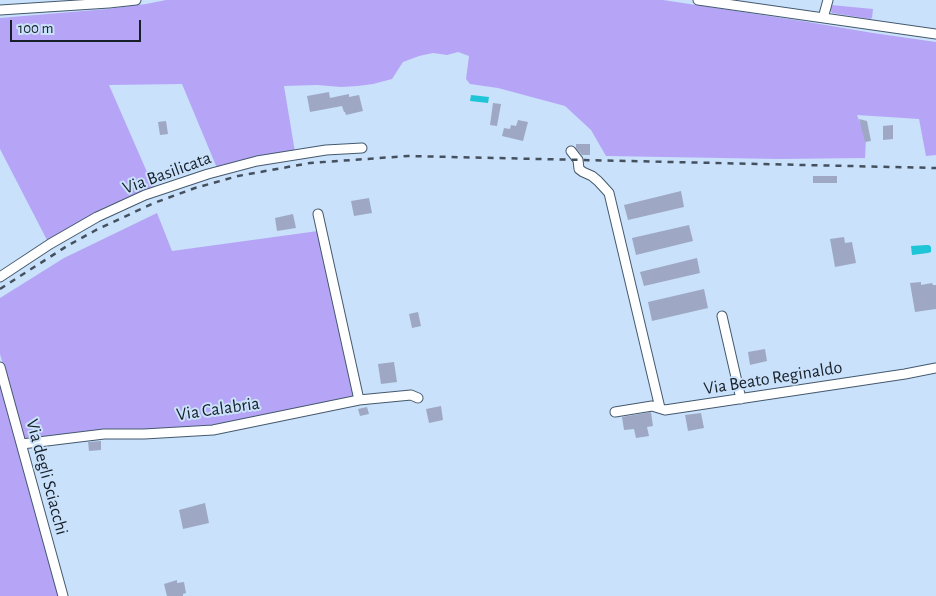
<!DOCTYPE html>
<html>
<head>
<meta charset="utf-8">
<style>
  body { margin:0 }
  #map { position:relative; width:936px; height:596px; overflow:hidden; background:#c9e1fa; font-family:"Alegreya Sans",sans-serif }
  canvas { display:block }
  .scale { position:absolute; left:10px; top:20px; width:131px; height:22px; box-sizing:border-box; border:2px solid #171f28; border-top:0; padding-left:6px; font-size:15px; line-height:18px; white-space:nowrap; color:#171f28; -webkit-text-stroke:4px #c9e1fa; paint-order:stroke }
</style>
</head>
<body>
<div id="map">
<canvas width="936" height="596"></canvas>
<div class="scale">100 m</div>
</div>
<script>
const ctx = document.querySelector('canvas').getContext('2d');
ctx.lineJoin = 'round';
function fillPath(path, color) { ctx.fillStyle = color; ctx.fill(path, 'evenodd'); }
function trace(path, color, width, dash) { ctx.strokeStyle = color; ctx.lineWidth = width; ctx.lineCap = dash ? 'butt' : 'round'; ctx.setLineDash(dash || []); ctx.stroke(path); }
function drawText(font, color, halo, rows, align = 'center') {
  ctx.font = font + ' "Alegreya Sans",sans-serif'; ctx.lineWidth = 4; ctx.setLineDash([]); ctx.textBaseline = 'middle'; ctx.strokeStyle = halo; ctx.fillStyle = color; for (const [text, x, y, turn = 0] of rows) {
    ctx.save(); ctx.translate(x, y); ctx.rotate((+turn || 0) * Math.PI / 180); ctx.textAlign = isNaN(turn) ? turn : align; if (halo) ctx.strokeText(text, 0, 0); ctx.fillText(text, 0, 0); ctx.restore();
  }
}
const green = new Path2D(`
  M166 0H663L802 21 873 33 936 42V155L926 156 919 119 857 115 866 138 865 158 779 159 606 156 591 130 565 106 498 88 470 84 466 79 469 56 458 52 447 55 433 53 419 56 403 62 392 79 373 84 358 86 341 87 317 85 284 86 295 152 217 168 182 84 109 85 154 188 48 242 0 149V18L107 9 146 4Z
  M831 5 873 9 872 18 870 19 832 13 830 10Z
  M157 213 172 251 318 231 355 394 351 399 216 427 24 440 0 354V298L64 258Z
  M0 383 60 596H0Z`);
const water = new Path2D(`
  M471 95 489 97 488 103 470 101Z
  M926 245H929L931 247V252L928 253 912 255 911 246Z`);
const building = new Path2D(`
  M329 92 330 98 349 94V97L359 95 363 111 346 115 345 112H344L342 106 310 112 307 96Z
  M493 103 501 104 497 126 490 125Z
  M859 119 867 121 871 141 865 142Z
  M518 120 528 122 523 141 502 136 504 128 510 129 511 125 516 126Z
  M166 121 168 134 160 135 158 122Z
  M893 125V139L883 140V126Z
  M576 144H590V155H582L576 148Z
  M813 176H837V183H813Z
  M681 191 684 207 628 220 624 205Z
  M369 198 372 213 354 216 351 201Z
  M293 214 296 228 277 231 275 218Z
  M689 225 693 241 636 255 632 238Z
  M844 237 845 243 852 242 856 263 835 267 830 239Z
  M697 258 700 273 644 286 640 272Z
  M921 282V285L932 283 933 285H936V309L915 312 910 283Z
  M704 289 708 308 652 321 648 302Z
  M418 312 421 326 412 328 409 314Z
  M765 349 767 361 750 365 748 352Z
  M394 362 397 382 381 384 378 364Z
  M441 406 443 420 429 423 426 409Z
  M367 407 369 414 360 416 358 409Z
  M651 412 653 426 647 427 649 436 636 438 634 429 624 430 622 417Z
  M701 413 704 428 688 431 685 415Z
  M101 441V450L89 451 88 442Z
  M205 503 209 523 183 529 179 510Z
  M177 580V583L184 582 186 593 183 594V596H167L164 584Z`);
const minor = new Path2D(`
  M698 0 936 34
  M0 10 109 3 136 0
  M823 18 828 0
  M571 151 578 160 579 169 583 172 592 176 598 181 609 193 660 408
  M318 214 359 400
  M0 277 50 244 97 217 145 195 208 174 257 161 326 150 362 148
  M722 316 741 399
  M0 367 63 596
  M615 412 652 406 665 410 905 374 936 368
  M22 444 104 434H144L213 430 359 400 411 395 418 398`);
const rail = new Path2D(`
  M0 289 67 246 96 230 154 203 195 188 238 176 310 163 408 156 936 168`);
const streetNames = [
  ["Via Basilicata",167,173,-20],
  ["Via Beato Reginaldo",773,378,-9],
  ["Via Calabria",218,409,-8],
  ["Via degli Sciacchi",47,477,75]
];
fillPath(green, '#b6a5f7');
fillPath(water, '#1ec5d6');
fillPath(building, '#9ea8c4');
trace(minor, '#44596e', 11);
trace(minor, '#fff', 9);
trace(rail, '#44505d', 2.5, [6, 6]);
drawText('18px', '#171f28', '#c9e1fa', streetNames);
</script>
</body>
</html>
